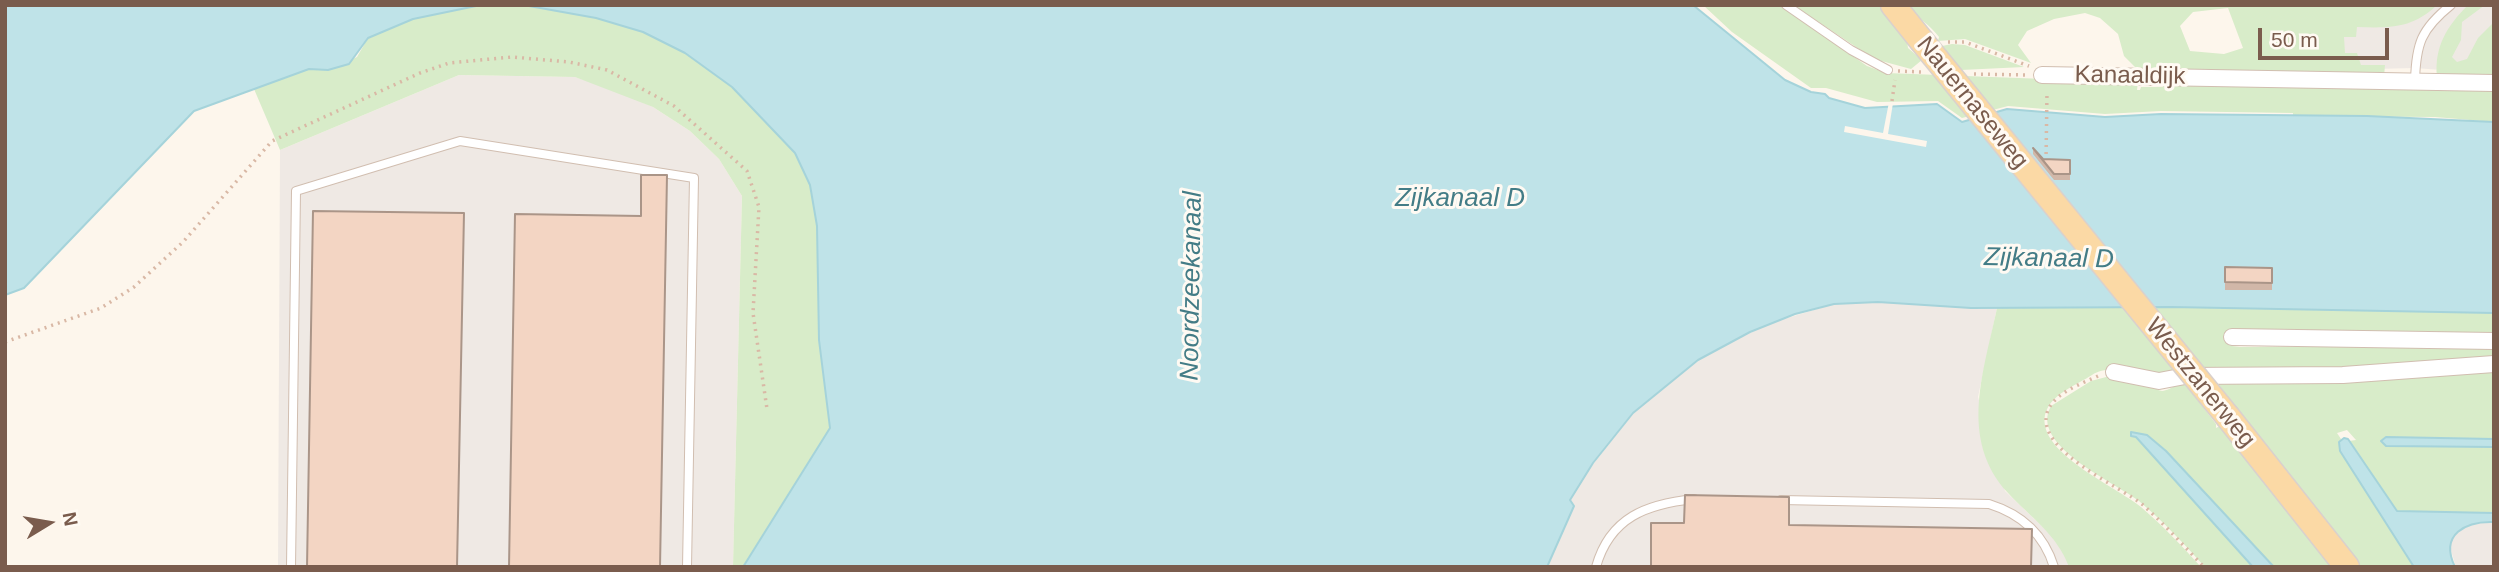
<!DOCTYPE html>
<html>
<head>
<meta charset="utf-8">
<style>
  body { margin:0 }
  #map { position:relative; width:2499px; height:572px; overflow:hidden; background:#fdf6ec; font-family:Arial,sans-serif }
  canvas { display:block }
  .frame { position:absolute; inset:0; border:7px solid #7a5c4d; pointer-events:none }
  .north { position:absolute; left:14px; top:488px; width:70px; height:70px; -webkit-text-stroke:5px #fffaf3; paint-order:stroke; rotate:79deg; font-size:19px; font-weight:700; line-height:28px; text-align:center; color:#7a5c4d }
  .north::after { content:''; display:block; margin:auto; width:24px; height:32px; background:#7a5c4d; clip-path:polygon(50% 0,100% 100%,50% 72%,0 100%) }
  .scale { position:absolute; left:2258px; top:28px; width:131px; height:32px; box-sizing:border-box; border:4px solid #7a5c4d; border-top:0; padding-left:9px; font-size:21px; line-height:24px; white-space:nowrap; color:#7a5c4d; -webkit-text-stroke:5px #fffaf3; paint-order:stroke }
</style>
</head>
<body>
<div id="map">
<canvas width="2499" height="572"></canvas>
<div class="frame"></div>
<div class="north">N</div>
<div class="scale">50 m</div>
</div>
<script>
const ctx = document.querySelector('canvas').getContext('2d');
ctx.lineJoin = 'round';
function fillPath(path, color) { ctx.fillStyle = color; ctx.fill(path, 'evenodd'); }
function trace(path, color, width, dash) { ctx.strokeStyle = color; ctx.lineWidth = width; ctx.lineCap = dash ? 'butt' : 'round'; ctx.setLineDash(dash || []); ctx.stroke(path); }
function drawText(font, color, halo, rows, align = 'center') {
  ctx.font = font + ' Arial,sans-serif'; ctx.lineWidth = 6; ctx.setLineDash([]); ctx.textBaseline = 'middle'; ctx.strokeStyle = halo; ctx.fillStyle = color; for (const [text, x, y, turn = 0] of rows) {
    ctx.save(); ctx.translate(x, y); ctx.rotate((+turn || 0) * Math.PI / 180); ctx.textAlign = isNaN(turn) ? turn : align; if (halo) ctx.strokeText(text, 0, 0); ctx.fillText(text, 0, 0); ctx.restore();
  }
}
const industrial = new Path2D(`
  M2288 5H2494V74L2415 68 2292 71Z
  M459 75 575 77 614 90 653 107 690 131 719 159 742 196 733 567H278L280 150Z
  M1878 302 1997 308 1978 397 2005 491 2068 551 2103 567H1547L1574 506 1570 500 1581 480 1633 413 1665 385 1715 349 1774 322 1834 304Z
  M2441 518 2494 519V567H2456Z`);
const green = new Path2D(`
  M1703 5H1780L1867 66 1886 73 2045 79V84L2138 81 2137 90H2140L2141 87H2163V81L2494 87V122L2435 117 2293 116V113L2161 111 2105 114 2008 106 1962 118 1938 101 1877 102 1826 88H1811L1732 32Z
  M1793 5H1881L1907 41 1908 48 1922 60 1911 69 1874 59Z
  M1906 5H2437C2412 29 2389 28 2357 27L2356 37H2344L2345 53H2357L2361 65H2385L2384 77 2122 72 2135 67 2124 56 2118 34 2100 18 2085 13 2054 19 2027 31 2018 45 2031 63 1965 39 1938 41 1939 37C1930 25 1918 18 1906 5ZM2228 8 2243 48 2224 54 2190 51 2180 26 2193 12Z
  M2468 5H2485L2462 22 2461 40 2452 57 2457 62 2467 59 2478 38 2494 22V80L2437 77C2434 47 2447 26 2468 5Z
  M476 6H529L596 18 643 32 685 53 733 87 795 153 810 185 817 226 819 340 830 428 743 567H733L742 196 719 159 690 131 653 107 575 77 459 75 280 150 254 89 309 69 328 70 357 57 368 38 413 19Z
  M1952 44 1965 45 2024 67 1961 70 1942 46Z
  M2123 307 2176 372C2153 384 2115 359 2092 375 2077 385 2050 394 2045 415 2037 453 2117 487 2141 507 2162 525 2182 546 2201 567H2069C2057 534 2030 517 2008 493 1958 439 1984 371 1997 308Z
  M2150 307 2494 313V337L2231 333 2232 346 2240 347 2494 345V360L2351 371 2203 372Z
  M2494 368V439L2386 437 2381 441 2386 446 2494 447V513L2397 511 2349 441 2356 440 2347 430 2337 433 2341 439 2339 448 2414 567H2361L2215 380Z
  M2110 376C2119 377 2129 377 2138 380 2164 387 2153 400 2183 381L2216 424V428L2220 426 2224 430 2335 567H2274L2166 451 2147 435 2136 436 2253 567H2205C2184 544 2163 521 2139 501 2116 483 2028 445 2051 406L2091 381Z`);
const water = new Path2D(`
  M5 5H1693L1785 80 1811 92 1825 94 1829 98 1865 108 1937 104 1962 122 2007 109 2105 117 2161 114 2367 116 2494 122V313L2171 307 1971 308 1878 302 1834 304 1795 314 1750 332 1698 360 1633 413 1593 463 1570 500 1574 506 1547 567H743L830 428 819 340 817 226 810 185 795 153 732 87 685 53 643 32 596 18 529 6H476L413 19 368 38 349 64 328 70 309 69 194 111 24 288 5 295Z
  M2131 432 2147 435 2166 451 2274 567H2253L2136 437 2131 436Z
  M2386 437 2494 439V447L2386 446 2381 441Z
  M2344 438 2348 439 2397 511 2494 513V522C2466 521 2439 534 2455 567H2414L2340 451 2339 442Z`);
const pier = new Path2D(`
  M1889 102 1893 103 1888 134 1927 141 1926 147 1844 132 1845 126 1883 133Z`);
const path = new Path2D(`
  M1948 42H1965L2029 66
  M1898 71 1921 72
  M1974 74 2026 75
  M1892 101 1895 80
  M2046 161 2047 91
  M5 342 101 308 134 287 183 242 272 141 420 73 449 63 512 57 569 62 607 70 674 106 747 171 759 207 753 313 767 409
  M2098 376C2081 384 2053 393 2047 413 2036 451 2120 486 2143 505 2164 524 2184 546 2204 567`);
const lane = new Path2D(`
  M1786 5 1851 50 1888 70
  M2415 81C2416 44 2421 29 2451 5
  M1781 500 1989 504C2021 514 2044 534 2054 567
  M291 567 296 191 460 141 694 178 687 567
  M1596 567C1610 517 1647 504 1694 499`);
const street = new Path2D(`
  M2042 75 2494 83
  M2232 337 2494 341
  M2114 372 2159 381 2185 376 2343 375 2494 364`);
const primary = new Path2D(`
  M1893 5 1921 40
  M2228 417 2347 567`);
const primaryBridge = new Path2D(`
  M1921 40 2228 417`);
const wall = new Path2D(`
  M2033 148 2043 159 2070 160V180H2054L2033 154Z
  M2225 267 2272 268V290H2225Z`);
const building = new Path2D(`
  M2033 148 2043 159 2070 160V174H2054Z
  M641 175H667L660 567H509L515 214 641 216Z
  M313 211 464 213 457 567H307Z
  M2225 267 2272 268V283L2225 282Z
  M1685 495 1789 497V525L2032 529 2031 567H1651V523H1684Z`);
const streetNames = [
  ["Kanaaldijk",2130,76,1],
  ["Nauernaseweg",1972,103,51],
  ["Westzanerweg",2200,383,51]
];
const waterNames = [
  ["Zijkanaal D",1460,199],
  ["Zijkanaal D",2049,259,1],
  ["Noordzeekanaal",1192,286,-89]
];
fillPath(industrial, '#efe9e4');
fillPath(green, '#d8ecc9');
fillPath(water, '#bfe3e8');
trace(water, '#a5d3da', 2);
fillPath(pier, '#fdf6ec');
trace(lane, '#d1beb0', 10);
trace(street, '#d1beb0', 18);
trace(primary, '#dad1cd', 27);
trace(path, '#d9b8a5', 3.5, [2, 5]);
trace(lane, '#fff', 8);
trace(street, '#fff', 16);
trace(primary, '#fbd9a5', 24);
trace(primaryBridge, '#dad1cd', 27, []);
trace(primaryBridge, '#fbd9a5', 24);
fillPath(wall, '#d1b7a8');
fillPath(building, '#f3d5c3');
trace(building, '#aa9588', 2);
drawText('24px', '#7a5c4d', '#fffaf3', streetNames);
drawText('italic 26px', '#437c86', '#fffaf3', waterNames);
</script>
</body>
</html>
